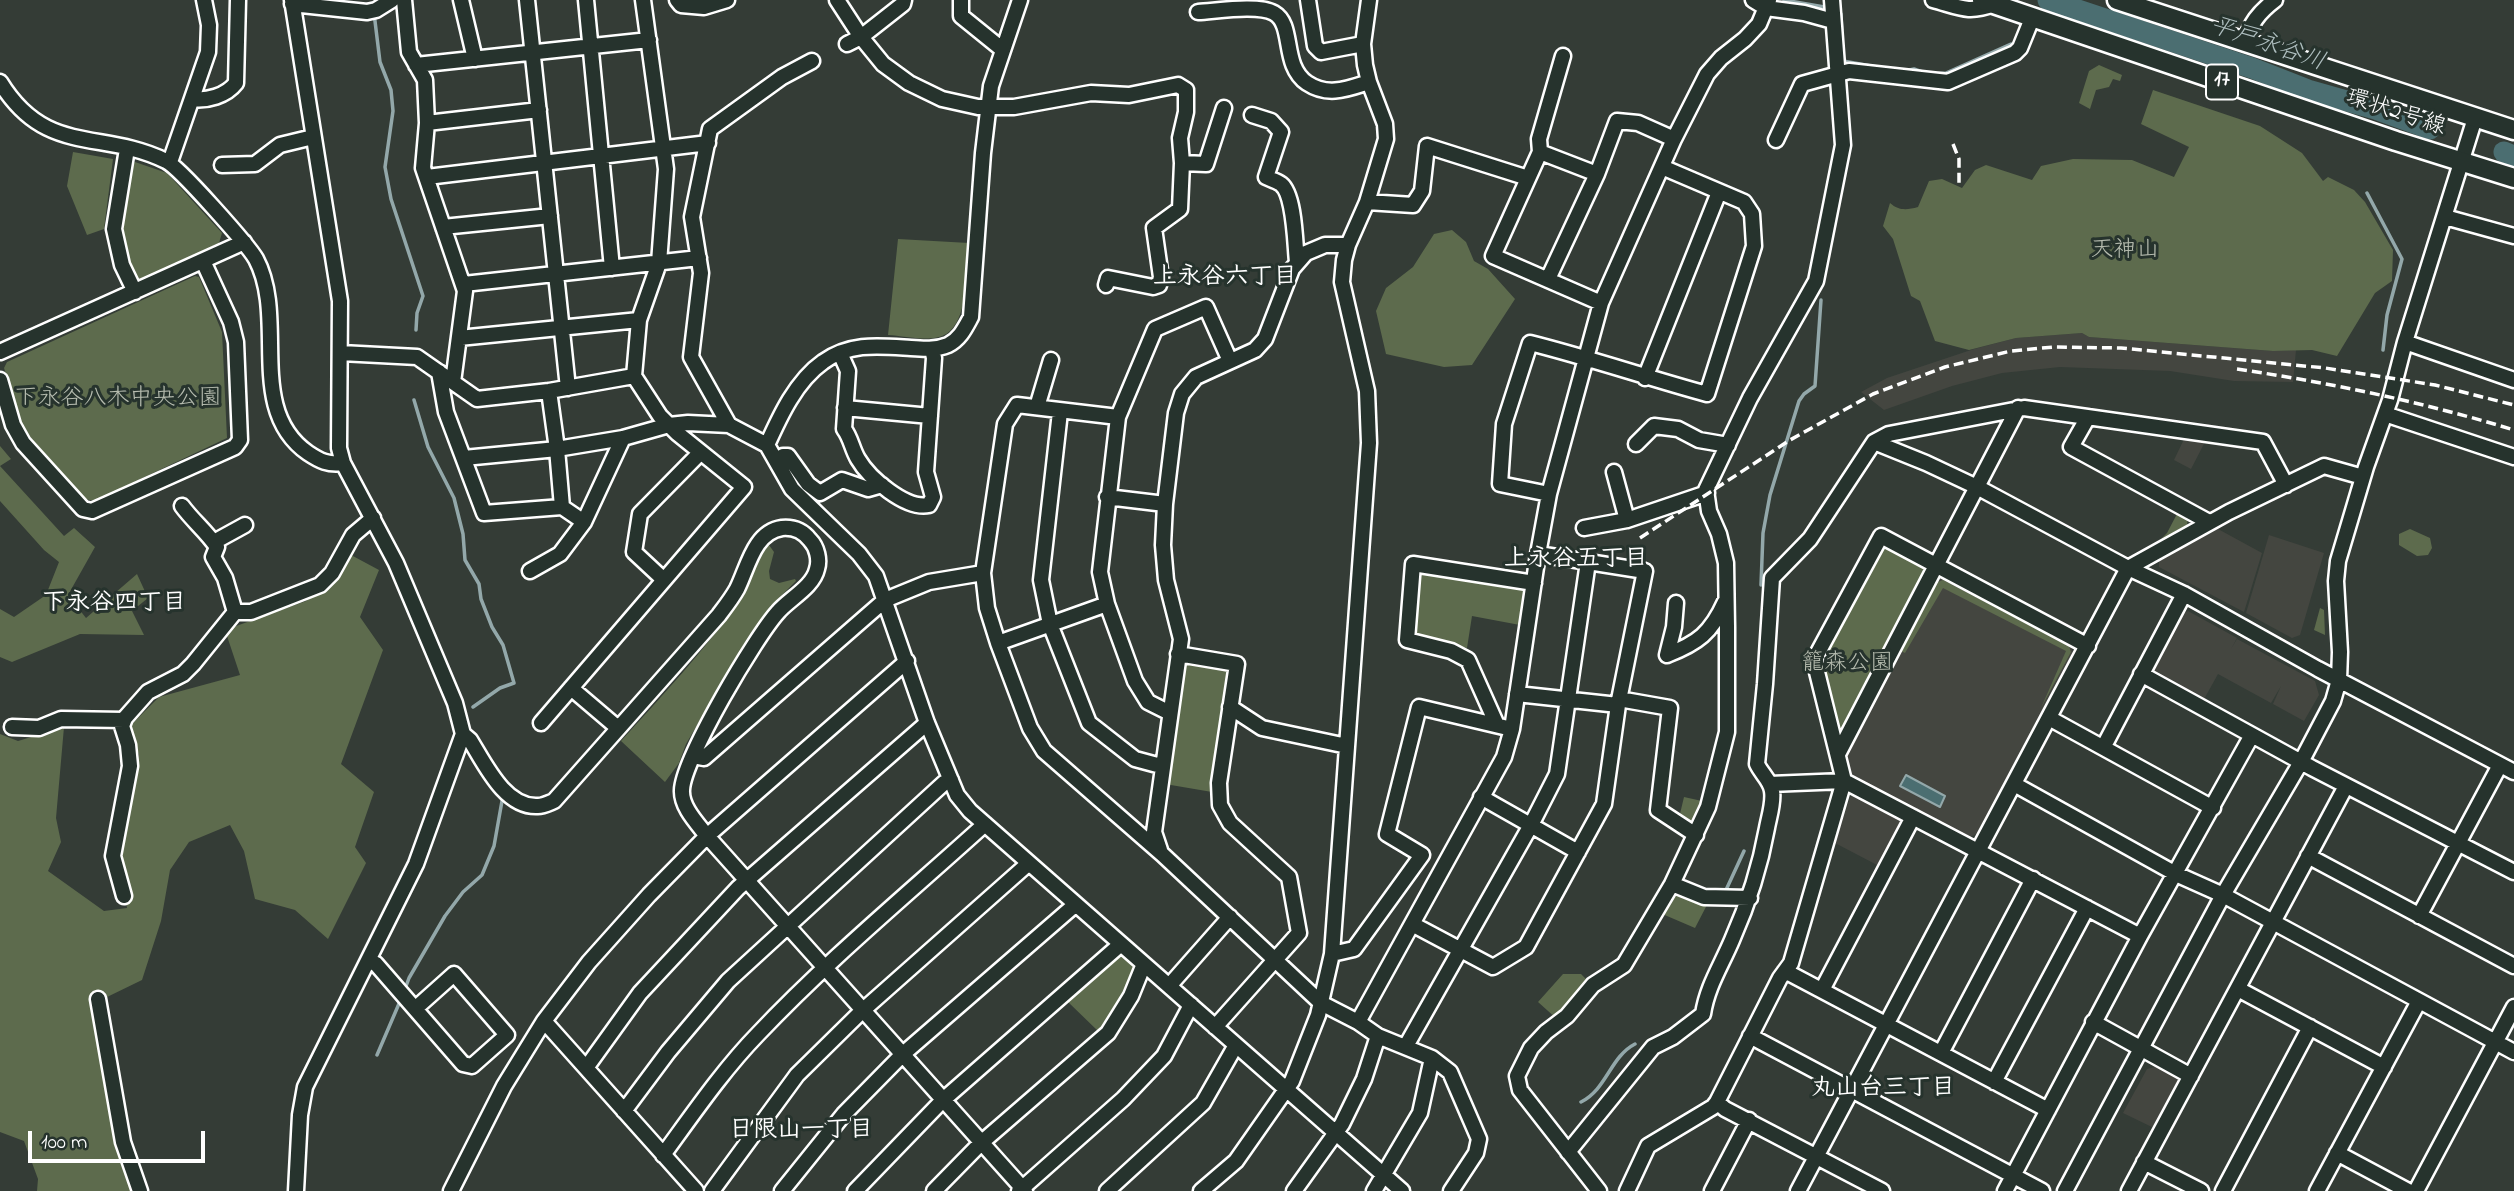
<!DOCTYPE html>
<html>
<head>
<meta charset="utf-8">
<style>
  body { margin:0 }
  #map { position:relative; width:2514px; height:1191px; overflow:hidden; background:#343c36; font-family:"Indie Flower",sans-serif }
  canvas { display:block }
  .scale { position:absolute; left:28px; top:1131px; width:177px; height:32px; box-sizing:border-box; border:4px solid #fff; border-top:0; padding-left:9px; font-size:21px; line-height:24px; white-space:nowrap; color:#fff; -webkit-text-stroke:5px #26332d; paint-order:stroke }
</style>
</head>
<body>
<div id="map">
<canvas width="2514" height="1191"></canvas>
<div class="scale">100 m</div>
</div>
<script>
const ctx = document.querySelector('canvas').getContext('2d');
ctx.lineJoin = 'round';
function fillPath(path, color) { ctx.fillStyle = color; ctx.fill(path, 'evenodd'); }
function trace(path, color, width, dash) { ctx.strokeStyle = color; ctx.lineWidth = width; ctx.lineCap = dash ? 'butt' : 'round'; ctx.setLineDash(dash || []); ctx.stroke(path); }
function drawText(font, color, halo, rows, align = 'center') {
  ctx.font = font + ' "Indie Flower","Klee One",sans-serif'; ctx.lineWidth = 6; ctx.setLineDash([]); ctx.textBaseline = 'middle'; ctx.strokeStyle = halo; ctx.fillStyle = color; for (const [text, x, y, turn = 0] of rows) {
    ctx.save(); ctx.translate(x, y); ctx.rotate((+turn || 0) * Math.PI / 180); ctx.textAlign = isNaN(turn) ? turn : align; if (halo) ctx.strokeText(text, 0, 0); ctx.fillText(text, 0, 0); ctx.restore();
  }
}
const built = new Path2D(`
  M2082 333 2089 337 2273 351 2296 350 2293 382 2234 381 2170 371 2060 367 2002 373 1952 386 1884 410 1861 392 1887 378 1974 349 2016 338Z
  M2186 435 2207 438 2191 469 2174 460Z
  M2218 529 2262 553 2244 612 2159 567V557Z
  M2269 535 2324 553 2300 635 2292 638 2246 613Z
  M1944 577 2071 645 2073 653 1977 834 1970 837 1856 778 1851 773 1846 756 1849 746 1937 579Z
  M2188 611 2237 638 2231 649 2237 639 2315 681 2319 695 2304 721 2273 704 2281 686 2271 703 2218 674 2203 701 2155 675 2152 665 2180 614Z
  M1856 795 1899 818 1901 824 1879 866 1835 843 1850 797Z
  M2159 1066 2177 1075 2180 1084 2156 1129 2123 1113 2147 1069Z`);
const green = new Path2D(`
  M2099 65 2122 75 2120 81 2113 79 2109 87 2096 90 2090 109 2079 103 2089 71Z
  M2153 90 2260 126 2302 153 2323 181 2328 177 2354 190 2365 202 2393 250 2392 281 2375 293 2337 356 2312 350 2273 351 2089 337 2082 333 2016 338 1969 350 1935 341 1920 301 1911 296 1893 239 1883 226 1890 203C1899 211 1907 210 1918 207L1929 181 1942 179 1962 188 1975 170 1986 165 2032 180 2041 166 2073 159 2132 160 2174 177 2189 147 2141 124Z
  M73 152 113 159 104 229 87 235 67 186Z
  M135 162 167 173 222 233 219 243 135 283 117 228 127 167Z
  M1452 230 1466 242 1474 261 1488 269 1515 299 1472 365 1444 367 1386 354 1376 311 1386 288 1413 267 1434 234Z
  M898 239 969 243C966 269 970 330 939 337 923 341 904 336 888 335Z
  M195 276 199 277 222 332 227 438 94 501 85 499 29 436 21 421 4 368 7 362Z
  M0 446 11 459 0 466 64 536 74 528 95 547 68 595 86 618 137 574 148 598 132 611 144 635 80 634 12 662 0 657V609L14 617 46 595 59 562 44 550 0 501Z
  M2178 512 2188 518 2187 525 2161 539 2167 533Z
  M2410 529 2430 538 2432 548 2428 555 2417 556 2399 545V534Z
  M769 545 774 552 769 571 770 579 779 583 795 579 796 581 778 599 738 655 686 744 679 763 665 782 621 741C662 696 704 651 739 601 751 584 755 559 769 545Z
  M1889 547 1924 566 1925 573 1846 729 1837 730 1818 662 1877 551Z
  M351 555 379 570 360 617 383 650 341 764 374 792 355 847 366 863 328 939 295 910 255 899 244 851 230 825 189 842 170 870 161 921 142 980 105 998 135 1191H37L38 1179 24 1141 0 1132V734L18 741 64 727 56 818 61 842 48 871 104 911 127 908 119 847 139 755 130 726 159 697 240 675 225 630 306 601Z
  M1418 571 1526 588 1520 625 1472 616 1467 648 1413 636Z
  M1943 580 2069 646 2071 652 2041 708 2066 651 1943 588 1905 653 1901 651 1938 582Z
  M2320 608 2324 610 2325 635 2314 630Z
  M1182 660 1231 668 1212 792 1165 784Z
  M1684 797 1702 801 1694 829 1679 818Z
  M1674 889 1708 903 1695 928 1660 913Z
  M1123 950 1138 967 1126 995 1100 1033 1066 1000Z
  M1563 974H1581L1590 983 1557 1019 1538 1002Z`);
const water = new Path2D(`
  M1906 775 1945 796 1940 807 1900 786Z`);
const stream = new Path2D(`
  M1784 0 1830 8
  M1836 11 1841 14 1843 61 1877 67
  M374 13 380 62 391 90 393 111 385 167 391 199 423 296 417 313 416 330
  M1905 71 1914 69 1925 73
  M1932 74 1946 73 2011 44
  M2367 193 2402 259 2387 315 2383 350
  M414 400 428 447 454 498 463 534 465 560 479 584 481 599 492 627 503 645 514 683 500 688 473 707
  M1761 585 1763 533 1770 495 1799 401 1804 394 1815 386 1821 300
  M1726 890 1744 851
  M405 989 409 978 445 916 463 892 482 875 494 846 502 801
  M377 1055 401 999
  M1581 1102C1607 1089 1610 1057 1635 1044`);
const river = new Path2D(`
  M2048 0 2252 68 2308 90 2375 109 2430 129
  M2504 152 2514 156`);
const minor = new Path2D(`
  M292 0 340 301 339 448 343 463 396 563 455 703 463 734 416 864 305 1087 300 1115 296 1191
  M404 0 409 52 425 80 427 123 423 168 465 291 453 382
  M461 0 475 59
  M527 0 568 388
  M586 0 612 268
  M677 0 681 5 704 7 727 0
  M837 0 861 37 883 64 909 83 942 99 978 107H1014L1091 93 1129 95 1178 85 1186 90V112L1180 138 1182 163 1180 209 1154 228 1161 277 1159 285 1153 287 1108 278 1106 285
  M961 0V16L1003 50
  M1308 0 1315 46 1321 52 1363 44
  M1753 0 1766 8 1804 13 1833 21
  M1933 0C1959 7 1968 14 1994 4
  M292 4 367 12 376 10 392 0
  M1198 12C1217 11 1258 4 1274 13 1295 25 1281 65 1307 83 1328 97 1347 89 1369 82
  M2244 43C2251 23 2258 13 2275 0
  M847 44 861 37 903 4 904 0
  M416 65 649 40
  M0 82C46 157 101 129 166 161 179 167 248 245 256 259 288 319 245 409 308 453 320 461 328 465 343 463
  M192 99C207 101 226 96 236 83L238 0
  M1252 115 1271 121 1281 132 1266 177C1270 179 1277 181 1281 184 1295 195 1295 245 1297 262
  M427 123 539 110
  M1776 140 1802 84 1849 71 1948 82 2015 53 2020 48 2033 16
  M127 149 114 229 122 265 135 292
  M1540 152 1539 139 1563 56
  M170 162 208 52 209 25 204 0
  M1182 163 1206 164 1224 108
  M222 165 255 164 280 145 313 137
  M1597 174 1540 152 1493 256 1601 303
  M427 177 708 143
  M1367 202 1413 205 1422 191 1427 146 1528 178
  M2445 217 2514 236
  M443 227 550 216
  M1548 279 1597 174 1617 121 1638 123 1674 139
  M464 284 699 258
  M459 338 639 320
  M2405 342 2514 380
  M0 352 244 242
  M341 353 417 357 477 399 549 391 634 376
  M840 353 848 371 844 429C851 438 852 449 858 459 869 478 906 510 929 505L933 497 926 472 934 358 932 349
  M439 372 446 412 484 513 562 507
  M1645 378 1719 192
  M0 380 13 425 23 443 83 509 92 511 235 447 240 440 236 342 231 322 203 261
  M549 391 557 449 562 507 584 522
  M1037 407 1051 360
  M845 408 930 416
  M1060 412 1041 580 1050 624 1089 723 1135 759 1161 766
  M2385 414 2514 457
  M1118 417 1017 405 1005 424 983 573 987 608 998 643 1030 728 1044 751 1162 854 1321 1003 1358 1022 1378 1036 1432 1058 1450 1072 1479 1139 1476 1153 1451 1191
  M2088 417 2071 447 2209 522
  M729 425 691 357 701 273 692 217 710 129 782 77 812 61
  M1874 442 1926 463 1977 487 2128 568 2184 594 2318 669 2514 772
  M1636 444 1654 426 1678 429 1699 440 1728 445
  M767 445C780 416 796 381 823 362 850 342 880 346 911 348 923 349 936 350 948 345 960 339 965 328 971 317L983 153 991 86 1020 0
  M464 458 557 449 623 438 669 425 688 423 729 425 767 445 792 489 859 554 876 576 927 723 957 795 970 811 1402 1191
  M776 460 783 456H788L808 484 820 493 842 480 868 489 882 485
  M1614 472 1627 520
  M1549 494 1500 484 1504 424 1530 343C1590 358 1648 378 1707 394L1754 246 1752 214 1744 202 1662 167
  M1107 497 1165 504
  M182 506C193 521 206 531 217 547L213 557 225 578 235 612
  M1584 528 1627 520 1707 493
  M214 542 245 525
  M530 571 560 554 584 522 623 438
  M664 580 634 552 640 514 700 453
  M998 643 1107 604
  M1178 654 1237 664 1219 783 1220 805 1230 823 1289 877 1299 933 1215 1027
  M1667 655C1698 643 1711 633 1725 602
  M1667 655 1674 627 1676 603
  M2141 674 2312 768 2514 872
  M571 688 618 728
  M1517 694 1618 705
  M1619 699 1670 708 1658 810 1696 835
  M1230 707 1262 728 1347 746
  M1170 713 1148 702 1135 681 1107 604 1100 572 1118 417 1155 329 1206 307 1230 361
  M2049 718 2213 808
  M541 723 744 487 677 433 660 416 634 376 639 320 659 263 666 169 643 0
  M1497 725 1468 660 1451 651 1407 640 1413 564 1534 583
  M12 727 39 728 61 719 124 720
  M463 734 470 740C485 764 505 808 538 806 543 806 549 803 554 801L719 615C725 607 732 598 737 589 748 567 754 532 782 528 793 527 803 531 810 540 817 547 820 560 817 569 813 587 789 599 778 612 756 636 683 759 682 790 681 807 697 823 707 836L1025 1191
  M2104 746 2184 594
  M1838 754 2018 408
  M693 756 704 758 885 600 929 582 983 573
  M1770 784 1844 781 2140 936
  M2014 784 2176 874 2223 895 2514 1052
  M1481 797 1578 852
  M1160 850 1154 832 1181 639 1166 580 1163 545 1165 504 1176 413 1182 394 1196 377 1255 350 1265 339 1292 269 1306 253 1325 245H1348
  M2308 856 2514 966
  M1672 884 1704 897 1750 898
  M124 896 113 856 130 766 128 745 122 726 125 718 148 692 183 674 193 664 235 612H251L320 585 332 573 353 535 373 518
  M2419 916 2500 765
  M1412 924 1493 967 1526 947 1604 804 1618 705 1645 571 1538 554
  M1332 954 1354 949 1422 855 1387 834 1419 707 1512 729
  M369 961 376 964 463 1064 472 1066 507 1035 454 974 416 1008
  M1785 971 2048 1110
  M1169 986 1230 917
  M2238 989 2384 1067
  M1822 990 1913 817
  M98 999 123 1142 140 1191
  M544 1021 696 1191
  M1358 1022 1504 757 1512 729 1538 554 1549 494 1601 303 1674 139 1707 74 1721 58 1745 39 1759 24 1769 0
  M2093 1022 2191 1076
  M1750 1036 2042 1191
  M1406 1046 1531 825 1557 774 1588 562
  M1941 1053 2033 879
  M586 1068 640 993 738 888 927 723
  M1994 1082 2087 908
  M1717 1102 1725 1109 1882 1191
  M624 1111 668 1052 728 981 944 783 951 780
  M1568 1152 1653 1047 1673 1037 1703 1014C1707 987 1721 966 1732 940 1748 904 1760 867 1767 828 1769 817 1774 802 1772 791 1771 781 1761 773 1757 764L1765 684 1772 578 1810 539 1874 442 1889 434 2024 408 2263 442 2286 485
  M2337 1153 2408 1191
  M663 1155C693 1114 723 1070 758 1034 829 959 909 893 985 824
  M2144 1162 2201 1191
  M451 1191 504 1086 544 1021 589 962 649 895 707 836 907 661
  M712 1191 797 1075 862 1011 1029 863
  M782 1191 844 1114 903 1054 1076 904
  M855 1191 943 1100 1121 944
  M934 1191 981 1143 1108 1033 1131 996 1144 964
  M1019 1191 1123 1099 1164 1056 1191 1005
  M1107 1191 1203 1103 1236 1045
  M1201 1191 1236 1161 1292 1081 1318 1015 1332 954 1369 443 1367 391 1342 282 1344 260 1348 245 1367 202 1386 139 1385 124 1369 82 1365 65 1363 44 1369 0
  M1294 1191 1342 1124 1364 1079 1378 1036
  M1374 1191 1420 1113 1432 1058
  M1599 1191 1520 1090 1517 1076 1531 1048 1546 1032 1567 1016 1593 985 1624 965 1672 884 1708 807 1727 732V627L1726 563 1719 534 1709 511 1706 490 1750 398 1816 281 1843 145 1832 0
  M1627 1191 1648 1146 1713 1107 1717 1102 1780 978 1791 963 1844 781 1814 660 1881 536 2088 646
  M1712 1191 1749 1120
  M1798 1191 2128 568 2229 512 2324 466 2363 477
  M2005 1191 2140 936 2252 735
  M2065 1191 2223 895 2301 762 2333 701 2339 680 2340 652 2336 581 2338 561 2366 467 2390 400 2405 342 2475 118
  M2129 1191 2346 786
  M2223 1191 2310 1027
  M2317 1191 2419 1001
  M2416 1191 2514 1007`);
const major = new Path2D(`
  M1982 0 2396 141 2514 178
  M2117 0 2514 130`);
const rail = new Path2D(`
  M1953 144 1959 159V183
  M2237 369C2331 383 2423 402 2514 430
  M1640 538 1790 440 1873 394 1945 367 2011 351 2054 347 2121 348 2325 368 2435 385 2514 405`);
const shields = [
  [2222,82,32]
];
const shieldNames = [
  ["17",2222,82]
];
const streetNames = [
  ["環状2号線",2395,114,18]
];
const parkNames = [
  ["天神山",2125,252],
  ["下永谷八木中央公園",118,400],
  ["籠森公園",1847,665]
];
const waterNames = [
  ["平戸永谷川",2267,46,19]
];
const neighbourhoodNames = [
  ["上永谷六丁目",1225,279],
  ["上永谷五丁目",1576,561],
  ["下永谷四丁目",114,605],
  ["丸山台三丁目",1883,1090],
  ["日限山一丁目",801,1132]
];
fillPath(built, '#444640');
fillPath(green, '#5d6b4d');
fillPath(water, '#4b6e71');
trace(water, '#93a8aa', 2);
trace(stream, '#93a8aa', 3.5);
trace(river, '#4b6e71', 21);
trace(minor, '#fff', 19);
trace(major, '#fff', 23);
trace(minor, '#26332d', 14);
trace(major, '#26332d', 18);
trace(rail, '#fff', 3.5, [10, 5]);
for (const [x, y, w] of shields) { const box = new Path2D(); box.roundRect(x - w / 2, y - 17.5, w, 35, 5); ctx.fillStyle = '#26332d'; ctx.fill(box); trace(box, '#fff', 2); }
drawText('bold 21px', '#fff', null, shieldNames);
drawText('23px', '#fff', '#26332d', streetNames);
drawText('23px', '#b6bcaf', '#26332d', parkNames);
drawText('italic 24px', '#aebebf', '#26332d', waterNames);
drawText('bold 24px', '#fff', '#26332d', neighbourhoodNames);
</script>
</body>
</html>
